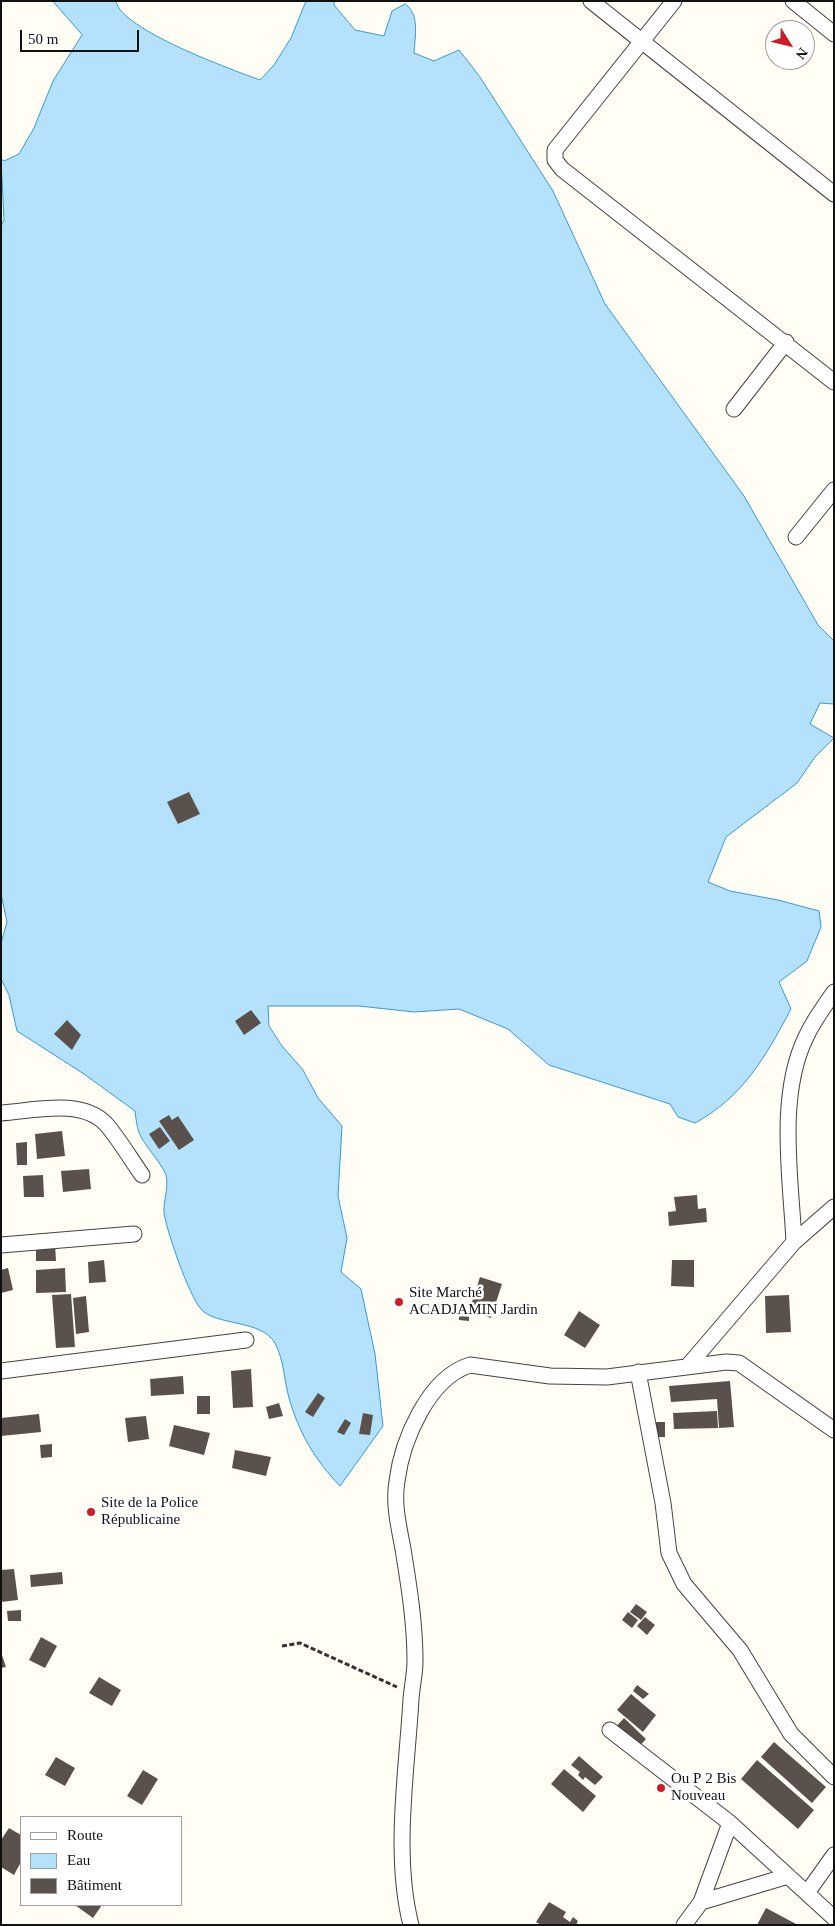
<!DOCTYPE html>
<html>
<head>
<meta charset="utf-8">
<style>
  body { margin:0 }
  #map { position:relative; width:835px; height:1926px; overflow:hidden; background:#fffdf4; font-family:"Times New Roman",serif }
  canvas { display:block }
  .frame { position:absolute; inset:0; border:2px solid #101010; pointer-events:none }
  .legend { position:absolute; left:20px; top:1816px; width:162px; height:90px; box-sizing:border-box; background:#fff; border:1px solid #9f9f9f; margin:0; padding:6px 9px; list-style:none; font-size:15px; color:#101010 }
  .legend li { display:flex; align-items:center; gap:10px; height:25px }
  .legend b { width:25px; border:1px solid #9f9f9f }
  .north { position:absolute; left:765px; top:20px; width:50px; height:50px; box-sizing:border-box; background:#fff; border:1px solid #9f9f9f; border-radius:50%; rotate:126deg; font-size:14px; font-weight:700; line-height:20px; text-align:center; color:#101010 }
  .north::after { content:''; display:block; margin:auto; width:18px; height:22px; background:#cc1c27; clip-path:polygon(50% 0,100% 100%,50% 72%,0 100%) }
  .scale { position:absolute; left:20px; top:30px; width:119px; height:22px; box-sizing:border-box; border:2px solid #101010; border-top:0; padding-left:6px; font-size:15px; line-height:18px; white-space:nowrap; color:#101010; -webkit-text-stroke:4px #fff; paint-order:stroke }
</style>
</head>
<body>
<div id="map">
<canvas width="835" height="1926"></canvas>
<div class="frame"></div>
<ul class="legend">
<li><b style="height:6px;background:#fff"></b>Route</li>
<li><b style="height:14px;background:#b4e1fb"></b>Eau</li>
<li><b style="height:14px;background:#5a514c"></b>Bâtiment</li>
</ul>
<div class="north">N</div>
<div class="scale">50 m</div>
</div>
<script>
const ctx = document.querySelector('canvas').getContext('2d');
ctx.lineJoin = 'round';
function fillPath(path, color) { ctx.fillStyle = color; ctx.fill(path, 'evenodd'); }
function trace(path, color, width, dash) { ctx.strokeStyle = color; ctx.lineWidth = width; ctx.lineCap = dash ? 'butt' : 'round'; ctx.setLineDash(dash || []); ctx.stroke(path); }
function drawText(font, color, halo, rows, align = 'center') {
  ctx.font = font + ' "Times New Roman",serif'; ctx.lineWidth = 5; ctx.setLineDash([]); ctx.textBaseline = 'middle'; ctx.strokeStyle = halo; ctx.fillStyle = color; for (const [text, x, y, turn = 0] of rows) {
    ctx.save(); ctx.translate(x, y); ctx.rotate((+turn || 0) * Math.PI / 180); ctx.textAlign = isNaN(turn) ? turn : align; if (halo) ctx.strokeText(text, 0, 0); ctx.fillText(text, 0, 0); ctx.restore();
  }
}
const water = new Path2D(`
  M53 1H116C121 30 233 70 260 80L274 65 291 38 306 1H334V5L355 30 384 36 392 11 405 4C420 14 415 36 414 53L434 61 459 50 480 77 553 191 605 304 744 496 818 625 834 641V704L820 703 810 724 834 738 815 757 797 783 726 837 708 882 730 891 778 900 819 911 821 927 807 961 779 982 791 1009C766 1056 743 1097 695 1123L678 1117 670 1104 549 1065 508 1029 459 1009 414 1012 359 1006H268L269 1026 282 1046 303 1070 318 1098 342 1126 338 1196 347 1238 341 1272 361 1289 375 1354 383 1426 340 1486C315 1460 299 1433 289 1398 284 1380 284 1360 275 1343 261 1319 215 1326 201 1309 189 1296 167 1232 164 1213 163 1202 169 1187 166 1175 162 1164 147 1148 141 1137 137 1130 136 1119 135 1111L84 1074 17 1031 9 995 1 979V943L7 922 1 894V226L4 220 1 159 4 161 19 154 34 128 53 81 82 35Z`);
const building = new Path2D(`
  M189 792 200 814 178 824 167 802Z
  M251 1010 261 1023 244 1035 235 1021Z
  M67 1020 81 1035 72 1050 54 1034Z
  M169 1115 172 1120 178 1116 194 1140 179 1150 159 1121Z
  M160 1127 170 1141 159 1149 149 1134Z
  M62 1131 65 1156 37 1159 35 1134Z
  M27 1142V1165H17L16 1143Z
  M89 1169 91 1189 63 1192 61 1171Z
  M43 1175 44 1197H24L23 1176Z
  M697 1195 698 1209 706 1208 707 1222 669 1226 668 1212 676 1211 674 1197Z
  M55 1244 56 1261H36V1245Z
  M104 1260 106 1282 89 1283 88 1262Z
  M672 1260H694V1287L671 1286Z
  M8 1268 13 1290 1 1293V1270Z
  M65 1268 66 1292 36 1293V1270Z
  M480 1277 502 1284 491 1318 469 1311Z
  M71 1294 75 1347 56 1348 52 1295Z
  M789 1295 791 1332 766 1333 765 1296Z
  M86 1296 89 1332 76 1334 73 1298Z
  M433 1303 443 1304 442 1314 432 1313Z
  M579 1311 600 1325 585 1348 564 1335Z
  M459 1312H469V1321L459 1320Z
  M251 1369 253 1407 233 1408 231 1371Z
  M183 1376 184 1394 151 1396 150 1379Z
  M730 1381 734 1427 719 1428 717 1399 671 1402 669 1386Z
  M318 1393 325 1398 313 1417 305 1412Z
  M197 1396H210V1414H197Z
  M279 1403 283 1416 269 1419 266 1407Z
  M717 1411 718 1428 674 1429 673 1413Z
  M363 1413 373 1415 370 1435 359 1434Z
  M39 1414 41 1432 1 1436V1418Z
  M146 1416 149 1439 128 1442 125 1418Z
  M345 1419 351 1423 344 1435 337 1432Z
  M653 1422H665V1437H652Z
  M174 1425 210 1433 204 1455 169 1446Z
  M52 1444V1457L41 1458 40 1445Z
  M235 1450 271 1457 266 1476 232 1468Z
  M14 1569 18 1600 1 1602V1570Z
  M62 1572 63 1584 31 1587 30 1575Z
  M636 1604 647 1612 641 1620 630 1612Z
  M21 1610V1621H8L7 1611Z
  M628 1612 638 1620 632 1628 622 1620Z
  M645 1617 655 1625 647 1635 637 1626Z
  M41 1637 57 1646 45 1668 29 1660Z
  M1 1652 6 1667 1 1668Z
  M99 1677 121 1690 112 1706 89 1693Z
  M637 1685 649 1694 643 1699 633 1691Z
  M631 1694 656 1715 643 1732 617 1710Z
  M624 1718 646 1739 637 1749 614 1729Z
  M774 1742 826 1787 812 1803 761 1757Z
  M579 1756 603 1777 595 1785 585 1777 583 1780 578 1775 580 1772 571 1765Z
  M56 1757 75 1768 65 1786 45 1775Z
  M757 1760 814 1810 798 1829 741 1779Z
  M564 1769 596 1796 583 1812 551 1784Z
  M143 1770 158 1779 142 1805 127 1796Z
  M9 1828 21 1835V1862L14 1875 1 1867V1840Z
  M549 1902 566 1912 563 1917 570 1922 573 1917 578 1921 576 1925H541L536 1922Z
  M75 1905H102L93 1918Z
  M766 1908 798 1925H757Z`);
const path = new Path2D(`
  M282 1646 300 1643 397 1687`);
const minor = new Path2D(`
  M591 1 834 194
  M674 1 555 150V160L562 169 834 382
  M793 1 834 34
  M734 409 786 342
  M796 537 834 490
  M1 1113C33 1111 81 1098 106 1124 119 1139 130 1158 142 1175
  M794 1242C791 1179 777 1096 806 1037 813 1021 824 1007 834 992
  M1 1245 134 1234
  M687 1367 794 1242 834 1207
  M1 1371 246 1340
  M638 1372 663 1503 669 1553 684 1584 740 1650 791 1734 834 1777
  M610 1730 730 1823 834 1918
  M807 1893 834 1855
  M701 1902 788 1876
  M411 1925C393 1855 407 1770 411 1699 412 1686 415 1674 415 1661 415 1623 409 1586 403 1549 399 1527 393 1504 397 1481 402 1441 428 1378 470 1365L550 1376 607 1377 726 1362 739 1363 834 1430
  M684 1925 701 1902 730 1823`);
const markers = [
  [399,1302,5,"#cc1c27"],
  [91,1512,5,"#cc1c27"],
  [661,1788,5,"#cc1c27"]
];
const poiNames = [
  ["Site Marché",409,1293],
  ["ACADJAMIN Jardin",409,1310],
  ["Site de la Police",101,1503],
  ["Républicaine",101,1520],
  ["Ou P 2 Bis",671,1779],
  ["Nouveau",671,1796]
];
fillPath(water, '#b4e1fb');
trace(water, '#3599d7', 1);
fillPath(building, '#5a514c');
trace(minor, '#434343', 17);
trace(path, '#323232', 3, [5, 2.5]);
trace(minor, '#fff', 15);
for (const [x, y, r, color] of markers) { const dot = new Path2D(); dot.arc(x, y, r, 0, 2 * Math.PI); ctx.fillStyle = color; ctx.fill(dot); trace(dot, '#fff', 2); }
drawText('15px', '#101010', '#fff', poiNames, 'left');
</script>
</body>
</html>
